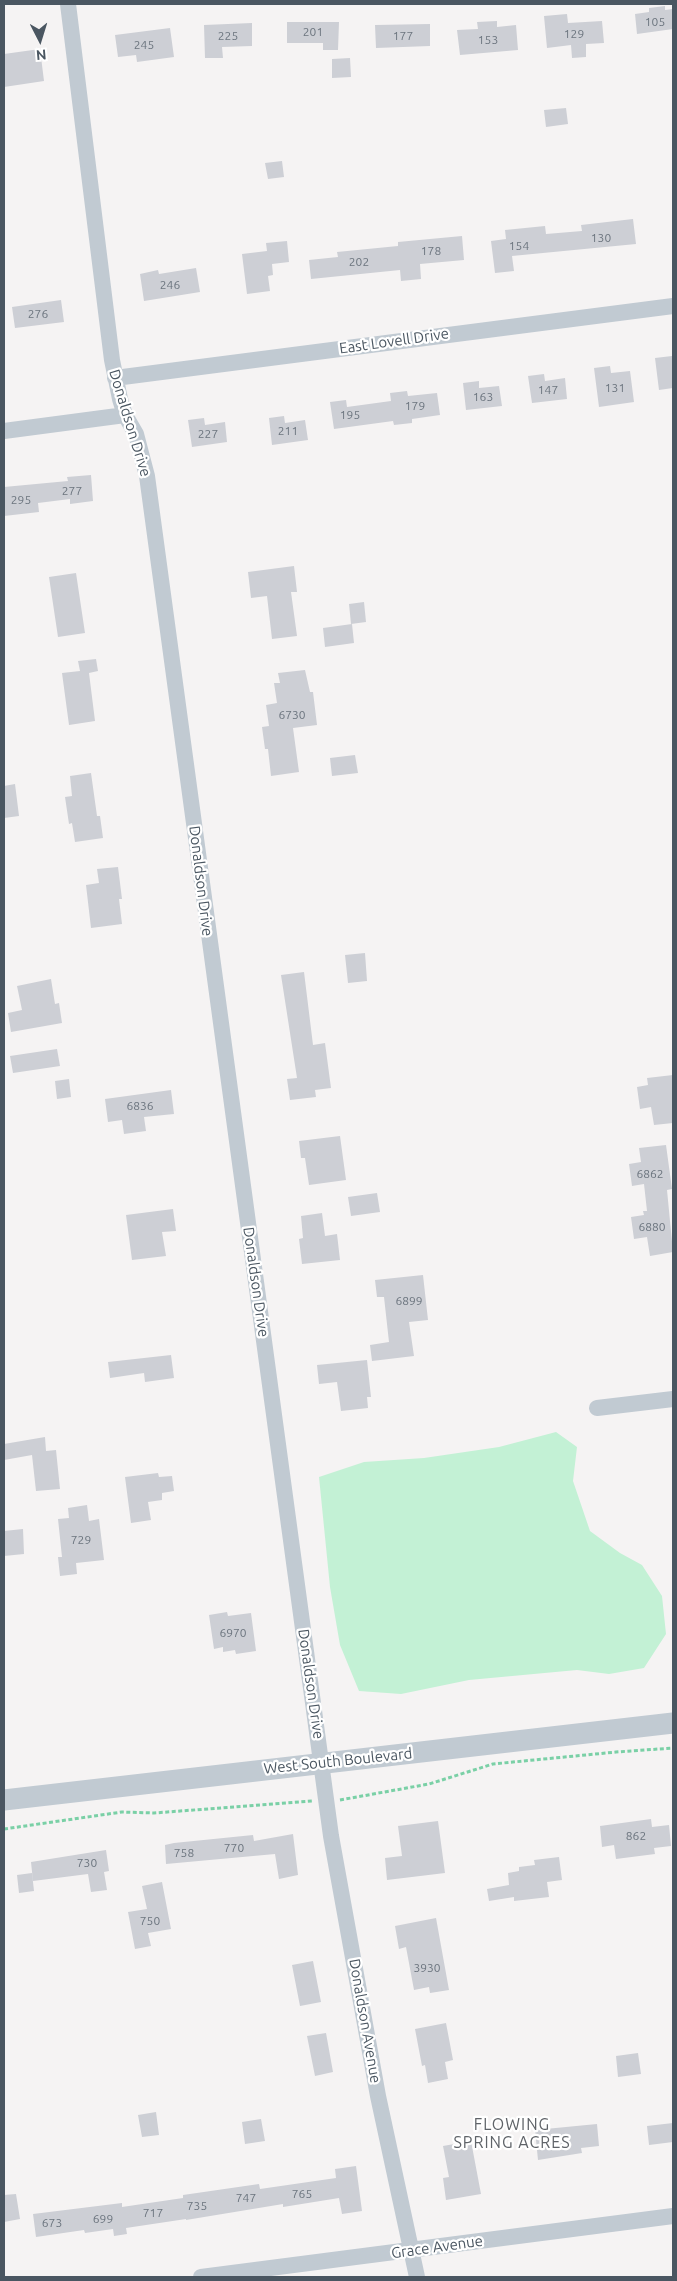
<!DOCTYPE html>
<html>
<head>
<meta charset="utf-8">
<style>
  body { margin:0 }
  #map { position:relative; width:677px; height:2281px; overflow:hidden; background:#f5f3f3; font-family:Ubuntu,sans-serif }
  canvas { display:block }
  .frame { position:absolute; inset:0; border:5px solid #4a5661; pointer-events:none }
  .north { position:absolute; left:15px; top:15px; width:50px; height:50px; -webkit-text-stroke:4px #fff; paint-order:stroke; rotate:175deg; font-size:14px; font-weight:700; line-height:20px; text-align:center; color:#4a5661 }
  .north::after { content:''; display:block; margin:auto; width:18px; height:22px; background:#4a5661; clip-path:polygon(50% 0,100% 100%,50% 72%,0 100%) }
</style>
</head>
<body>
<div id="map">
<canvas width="677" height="2281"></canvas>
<div class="frame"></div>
<div class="north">N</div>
</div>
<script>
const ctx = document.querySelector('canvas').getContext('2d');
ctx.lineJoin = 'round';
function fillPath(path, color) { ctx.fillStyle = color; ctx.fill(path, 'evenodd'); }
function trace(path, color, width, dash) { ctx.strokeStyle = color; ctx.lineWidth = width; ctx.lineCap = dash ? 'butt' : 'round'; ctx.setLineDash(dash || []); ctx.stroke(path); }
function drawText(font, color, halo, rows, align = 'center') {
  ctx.font = font + ' Ubuntu,sans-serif'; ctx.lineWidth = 4.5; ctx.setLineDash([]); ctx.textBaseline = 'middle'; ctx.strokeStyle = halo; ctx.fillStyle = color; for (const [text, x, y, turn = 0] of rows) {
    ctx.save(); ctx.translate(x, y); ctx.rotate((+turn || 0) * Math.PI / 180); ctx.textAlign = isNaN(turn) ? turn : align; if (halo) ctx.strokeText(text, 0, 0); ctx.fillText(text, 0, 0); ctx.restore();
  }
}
const green = new Path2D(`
  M556 1432 577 1447 573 1481 590 1531 620 1553 642 1565 662 1596 666 1634 644 1668 609 1674 577 1670 469 1680 401 1694 359 1691 340 1645 330 1587 319 1477 364 1462 424 1458 499 1447Z`);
const building = new Path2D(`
  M665 6V10L673 9V29L637 34 635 14 649 12V8Z
  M567 14 568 23 602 21 604 43 586 44V57L572 58 571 45 547 48 544 16Z
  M497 21V27L516 25 518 50 460 55 457 30 478 29 477 22Z
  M287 22H339L338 50H323V43H287Z
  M252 23V46L222 47 223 58H205L204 25Z
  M430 24V46L376 48 375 25Z
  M170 28 174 57 137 62 136 55 118 57 115 35Z
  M40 49 44 81 4 87V54Z
  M350 58 351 77 332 78V59Z
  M566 108 568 124 546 127 544 110Z
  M282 161 284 177 268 179 265 163Z
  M633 219 636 244 512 256 514 271 495 273 491 241 506 239 505 230 545 226 546 234 582 231 581 225Z
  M462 236 464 260 420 264 421 279 401 281 400 270 311 279 309 260 338 257 337 252 398 246V242Z
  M287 241 289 262 272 264 273 275 268 276 270 291 247 294 242 254 267 251 266 243Z
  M196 268 200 292 144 301 140 274 158 270 159 274Z
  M61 300 64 322 15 328 12 307Z
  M672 356 673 388 659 390 655 358Z
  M610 366 611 373 630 371 634 402 599 407 594 368Z
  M544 374 545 381 565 378 567 399 532 403 528 376Z
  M479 381V388L499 386 502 406 466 410 463 383Z
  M407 391 408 396 437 393 440 415 412 419V423L394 425 393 421 334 429 330 402 346 400 347 407 391 401 390 393Z
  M284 416 285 423 305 420 308 440 272 445 269 418Z
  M204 418 205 425 225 422 227 442 192 447 188 420Z
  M91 475 93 501 70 504V499L38 503 39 512 4 516V487L68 481 67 477Z
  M294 566 297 592H291L297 636 272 639 267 596 251 598 248 572Z
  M76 573 85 633 58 637 49 577Z
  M364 602 366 622 351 624 349 604Z
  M352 624 354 643 325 647 323 628Z
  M96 659 98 671 89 673 95 721 69 725 62 673 80 671 78 661Z
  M305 670 310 692H313L317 725 293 728 299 772 271 776 268 749H265L262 727 269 726 266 705 277 703 274 683H280L278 673Z
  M355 755 358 773 332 776 330 758Z
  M91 773 97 816H100L103 838 75 842 72 823 69 824 65 797 72 796 70 776Z
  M15 784 19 816 4 818V786Z
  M118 867 122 899H119L122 924 91 928 86 885 99 883 97 869Z
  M365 953 367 981 348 983 345 955Z
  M304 972 313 1045 325 1043 331 1088 315 1090 316 1097 290 1100 287 1079 297 1078 281 975Z
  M51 979 55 1004 59 1003 62 1023 11 1032 8 1013 22 1010 17 986Z
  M57 1049 60 1066 13 1073 10 1056Z
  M673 1075V1123L654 1125 651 1107 640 1109 637 1087 648 1085 647 1078Z
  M69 1079 71 1097 57 1099 55 1081Z
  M171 1090 174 1114 144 1117 146 1131 124 1134 122 1120 108 1122 105 1099Z
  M340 1136 346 1180 309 1185 305 1158H301L299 1141Z
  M666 1145 672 1189 667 1190 673 1252 650 1256 647 1237 634 1239 631 1217 644 1215 643 1211H647L644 1184 632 1186 629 1164 641 1162 639 1148Z
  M377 1193 380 1212 351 1216 348 1197Z
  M173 1209 176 1231 162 1232 166 1256 132 1260 126 1215Z
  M322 1213 325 1236 337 1234 340 1260 302 1264 299 1239 303 1238 301 1216Z
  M423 1275 428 1320 409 1322 414 1356 372 1361 370 1345 389 1342 384 1297H377L375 1280Z
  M171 1355 174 1378 145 1382 144 1373 110 1378 108 1362Z
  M367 1360 371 1397H367L368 1408 341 1411 337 1382 319 1384 317 1365Z
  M45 1437 46 1451 56 1450 60 1489 36 1491 32 1455 4 1460V1444Z
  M158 1473 159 1477 172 1476 174 1491 162 1493V1500L148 1502 151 1520 131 1523 125 1477Z
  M87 1505 89 1521 99 1519 104 1560 76 1563 77 1574 60 1576 58 1557H62L58 1519 69 1518 68 1508Z
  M23 1529 24 1554 4 1556V1531Z
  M227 1612 228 1616 251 1613 256 1651 236 1654 235 1650 223 1652V1647L214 1649 209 1615Z
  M651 1819 652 1827 669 1825 671 1846 654 1848 655 1854 616 1859 614 1845 602 1847 600 1826Z
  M438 1821 445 1873 387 1880 385 1858 402 1856 398 1826Z
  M293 1834 298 1875 279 1879 275 1854 166 1864 165 1845 174 1843 253 1835 254 1841Z
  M106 1850 109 1871 104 1872 107 1890 91 1892 88 1874 33 1881 31 1862Z
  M559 1857 562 1880 547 1882 549 1897 514 1901V1897L489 1901 487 1889 509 1885 508 1873 519 1871V1867L535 1865 534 1860Z
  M32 1873 34 1891 19 1893 17 1875Z
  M162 1882 171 1929 148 1933 151 1946 135 1949 128 1912 147 1909 142 1886Z
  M436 1918 449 1990 430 1993 429 1987 414 1990 406 1947 399 1949 395 1926Z
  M313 1961 321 2002 300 2006 292 1965Z
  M446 2023 453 2060 445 2062 448 2079 428 2083 425 2065 422 2066 415 2029Z
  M326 2033 333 2072 315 2076 307 2036Z
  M638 2053 641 2074 618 2077 616 2056Z
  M156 2112 159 2135 142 2137 138 2115Z
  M261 2119 265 2141 245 2144 242 2122Z
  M673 2123V2142L649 2145 647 2126Z
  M597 2124 599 2146 581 2148 582 2153 538 2160 535 2130Z
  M471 2141 481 2194 446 2200 443 2178 449 2177 443 2146Z
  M356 2166 362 2211 342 2214 339 2198 283 2207V2204L186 2220V2219L126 2228 127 2234 114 2236 113 2229 85 2233 84 2230 36 2237 33 2214 122 2203V2207L183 2198V2195L259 2184 260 2189 336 2178 335 2169Z
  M16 2194 20 2219 4 2222V2195Z`);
const path = new Path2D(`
  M340 1800 429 1784 493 1764 616 1752 673 1748
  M4 1829 122 1812 154 1813 312 1801`);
const minor = new Path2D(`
  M68 4 112 360 120 399 125 415 136 434 147 476 331 1836 378 2096 417 2277
  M115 378 673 306
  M4 431 125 415
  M597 1408 673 1399
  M201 2277 673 2216`);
const tertiary = new Path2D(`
  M4 1800 673 1723`);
const numberNames = [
  ["105",655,22],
  ["201",313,32],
  ["129",574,34],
  ["225",228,36],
  ["177",403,36],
  ["153",488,40],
  ["245",144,45],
  ["130",601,238],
  ["154",519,246],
  ["178",431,251],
  ["202",359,262],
  ["246",170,285],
  ["276",38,314],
  ["131",615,388],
  ["147",548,390],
  ["163",483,397],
  ["179",415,406],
  ["195",350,415],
  ["211",288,431],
  ["227",208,434],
  ["277",72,491],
  ["295",21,500],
  ["6730",292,715],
  ["6836",140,1106],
  ["6862",650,1174],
  ["6880",652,1227],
  ["6899",409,1301],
  ["729",81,1540],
  ["6970",233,1633],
  ["862",636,1836],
  ["770",234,1848],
  ["758",184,1853],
  ["730",87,1863],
  ["750",150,1921],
  ["3930",427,1968],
  ["765",302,2194],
  ["747",246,2198],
  ["735",197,2206],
  ["717",153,2213],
  ["699",103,2219],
  ["673",52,2223]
];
const streetNames = [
  ["East Lovell Drive",394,341,-8],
  ["Donaldson Drive",130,423,73],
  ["Donaldson Drive",201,881,83],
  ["Donaldson Drive",256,1282,82],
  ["Donaldson Drive",311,1684,82],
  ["West South Boulevard",338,1761,-6],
  ["Donaldson Avenue",365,2021,80],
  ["Grace Avenue",437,2247,-8]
];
const neighbourhoodNames = [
  ["FLOWING",512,2125],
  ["SPRING ACRES",512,2143]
];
fillPath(green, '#c3f1d5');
fillPath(building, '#cdcfd5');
trace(path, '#7ad0a6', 3, [4, 2.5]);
trace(minor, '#c1cad2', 16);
trace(tertiary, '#c1cad2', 21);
drawText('12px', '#6b747e', null, numberNames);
drawText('15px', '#4a5661', '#fff', streetNames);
ctx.letterSpacing = '1px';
drawText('16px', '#5f6368', '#fff', neighbourhoodNames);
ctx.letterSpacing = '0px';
</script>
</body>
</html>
